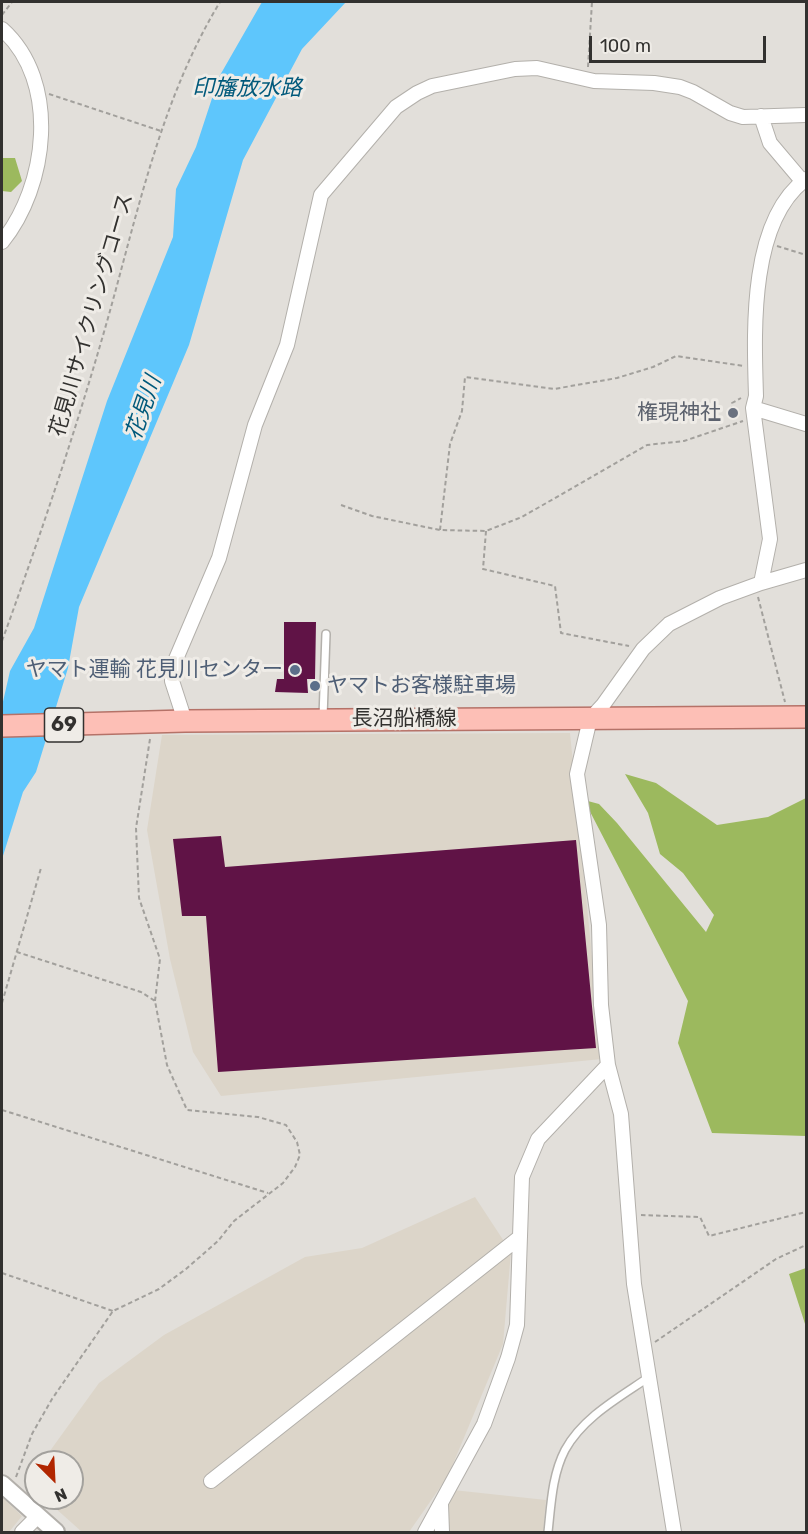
<!DOCTYPE html>
<html>
<head>
<meta charset="utf-8">
<style>
  body { margin:0 }
  #map { position:relative; width:808px; height:1534px; overflow:hidden; background:#e2dfda; font-family:Rubik,sans-serif }
  canvas { display:block }
  .frame { position:absolute; inset:0; border:3px solid #32312f; pointer-events:none }
  .north { position:absolute; left:24px; top:1450px; width:60px; height:60px; box-sizing:border-box; background:#efece7; border:2px solid #a3a19d; border-radius:50%; rotate:156deg; font-size:16px; font-weight:700; line-height:24px; text-align:center; color:#32312f }
  .north::after { content:''; display:block; margin:auto; width:21px; height:27px; background:#b12600; clip-path:polygon(50% 0,100% 100%,50% 72%,0 100%) }
  .scale { position:absolute; left:589px; top:36px; width:177px; height:27px; box-sizing:border-box; border:3px solid #32312f; border-top:0; padding-left:8px; font-size:18px; line-height:21px; white-space:nowrap; color:#32312f; -webkit-text-stroke:4px #efece7; paint-order:stroke }
</style>
</head>
<body>
<div id="map">
<canvas width="808" height="1534"></canvas>
<div class="frame"></div>
<div class="north">N</div>
<div class="scale">100 m</div>
</div>
<script>
const ctx = document.querySelector('canvas').getContext('2d');
ctx.lineJoin = 'round';
function fillPath(path, color) { ctx.fillStyle = color; ctx.fill(path, 'evenodd'); }
function trace(path, color, width, dash) { ctx.strokeStyle = color; ctx.lineWidth = width; ctx.lineCap = dash ? 'butt' : 'round'; ctx.setLineDash(dash || []); ctx.stroke(path); }
function drawText(font, color, halo, rows, align = 'center') {
  ctx.font = font + ' Rubik,"Noto Sans JP",sans-serif'; ctx.lineWidth = 6; ctx.setLineDash([]); ctx.textBaseline = 'middle'; ctx.strokeStyle = halo; ctx.fillStyle = color; for (const [text, x, y, turn = 0] of rows) {
    ctx.save(); ctx.translate(x, y); ctx.rotate((+turn || 0) * Math.PI / 180); ctx.textAlign = isNaN(turn) ? turn : align; if (halo) ctx.strokeText(text, 0, 0); ctx.fillText(text, 0, 0); ctx.restore();
  }
}
const built = new Path2D(`
  M570 733 602 1059 221 1096 193 1052 170 959 147 830 162 735Z
  M475 1197 511 1252 503 1344 448 1476 409 1532H82L44 1498H72V1462H42L99 1383 164 1335 305 1257 362 1248Z
  M453 1490 546 1500 543 1532H447V1503Z
  M2 1497 22 1516 9 1532H2Z`);
const forest = new Path2D(`
  M2 158H15L22 181 11 192 2 191Z
  M625 774 656 783 717 825 768 817 806 798V1136L712 1133 678 1043 688 1001 584 800 599 804 617 823 706 932 714 915 683 873 660 854 648 813Z
  M806 1268V1327L789 1274Z`);
const water = new Path2D(`
  M262 2H346L302 49 243 160 189 345 79 607 68 668 36 772 23 792 2 859V706L10 671 34 628 107 401 173 237 176 189 196 147 219 77Z`);
const building = new Path2D(`
  M284 622H316L315 679H307L308 693 275 692 277 679H284Z
  M221 836 225 867 576 840 596 1048 218 1072 206 916H182L173 839Z`);
const path = new Path2D(`
  M2 15 12 2
  M588 67 592 2
  M49 94 161 131
  M777 246 806 255
  M732 411V403L741 398
  M341 505 372 516 440 530 486 531 522 517 647 445 684 441 743 421
  M440 530 450 444 462 411 465 377 554 389 617 378 653 367 676 356 744 366
  M486 531 483 569 555 586 561 633 629 646
  M758 597 785 702
  M2 641C41 534 77 427 108 318 138 211 162 97 220 2
  M150 739 136 828 139 898 160 959 155 1001
  M2 1003 41 868
  M2 1110 268 1193
  M641 1215 700 1217 709 1236 806 1212
  M2 1273 113 1311
  M655 1342 776 1259 806 1245
  M16 1477 32 1434 52 1399 113 1311 159 1289 186 1269 218 1241 234 1221 283 1183 295 1167 300 1155 297 1142 286 1125 258 1117 187 1110 167 1065 155 1001 141 992 17 952`);
const service = new Path2D(`
  M323 717 326 634
  M548 1532C551 1505 552 1475 565 1450 583 1417 620 1397 649 1377`);
const minor = new Path2D(`
  M2 29C61 82 47 187 2 242
  M761 116 770 143 803 182
  M753 408 806 424
  M761 583 806 570
  M185 721 172 681 173 666 219 558 255 425 287 345 321 195 396 107 417 93 432 86 515 69 537 68 594 81 654 83 680 87 693 92 730 113 743 117 806 115
  M608 1065 621 1114 634 1284 674 1532
  M211 1481 520 1237
  M441 1504 442 1532
  M22 1532 38 1516
  M425 1532 484 1424 508 1358 517 1325 522 1177 538 1139 608 1065 601 1005 599 925 577 774 590 719 603 705 643 649 669 624 720 598 761 583 770 539 753 408 756 396C754 331 749 221 806 179`);
const tertiary = new Path2D(`
  M2 1484 56 1532`);
const primary = new Path2D(`
  M2 726 185 721 806 717`);
const markers = [
  [733,413,6,"#6b7280"],
  [295,670,6,"#5c6f8a"],
  [315,686,6,"#5c6f8a"]
];
const shields = [
  [64,725,39]
];
const shieldNames = [
  ["69",64,725]
];
const streetNames = [
  ["花見川サイクリングコース",92,315,-74],
  ["長沼船橋線",404,719]
];
const worshipNames = [
  ["権現神社",721,413]
];
const serviceNames = [
  ["ヤマト運輸 花見川センター",283,670],
  ["ヤマトお客様駐車場",327,686,"left"]
];
const waterNames = [
  ["印旛放水路",247,89],
  ["花見川",144,408,-71]
];
fillPath(built, '#dcd5c9');
fillPath(forest, '#9cb95e');
fillPath(water, '#5ec6fc');
fillPath(building, '#601346');
trace(service, '#b3b0ab', 10);
trace(minor, '#b3b0ab', 16);
trace(tertiary, '#b3b0ab', 20);
trace(primary, '#b57268', 24);
trace(path, '#a2a09c', 2, [4.5, 3]);
trace(service, '#fff', 7);
trace(minor, '#fff', 14);
trace(tertiary, '#fff', 16);
trace(primary, '#fdbfb6', 21);
for (const [x, y, r, color] of markers) { const dot = new Path2D(); dot.arc(x, y, r, 0, 2 * Math.PI); ctx.fillStyle = color; ctx.fill(dot); trace(dot, '#efece7', 2); }
for (const [x, y, w] of shields) { const box = new Path2D(); box.roundRect(x - w / 2, y - 17, w, 34, 4.5); ctx.fillStyle = '#efece7'; ctx.fill(box); trace(box, '#32312f', 1.5); }
drawText('bold 20px', '#32312f', null, shieldNames);
drawText('21px', '#32312f', '#efece7', streetNames);
drawText('21px', '#5b616d', '#efece7', worshipNames, 'right');
drawText('21px', '#4e5e75', '#efece7', serviceNames, 'right');
drawText('italic 22px', '#00597b', '#efece7', waterNames);
</script>
</body>
</html>
